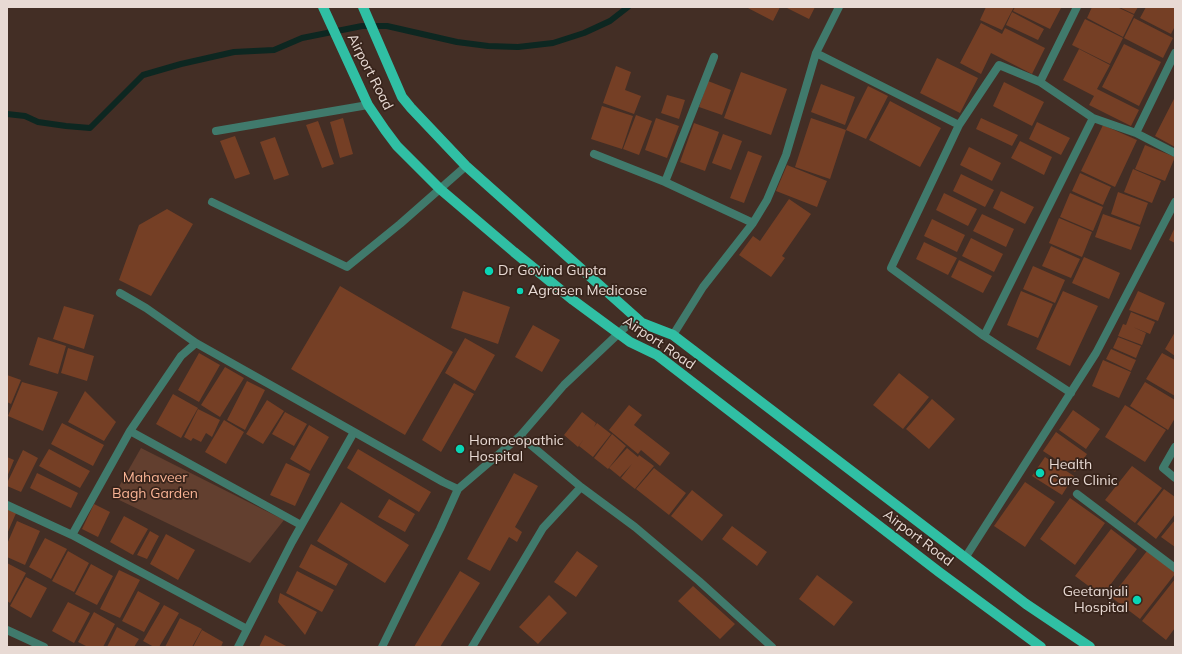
<!DOCTYPE html>
<html>
<head>
<meta charset="utf-8">
<style>
  body { margin:0 }
  #map { position:relative; width:1182px; height:654px; overflow:hidden; background:#432e25; font-family:Mulish,sans-serif }
  canvas { display:block }
  .frame { position:absolute; inset:0; border:8px solid #e8dad4; pointer-events:none }
</style>
</head>
<body>
<div id="map">
<canvas width="1182" height="654"></canvas>
<div class="frame"></div>
</div>
<script>
const ctx = document.querySelector('canvas').getContext('2d');
ctx.lineJoin = 'round';
function fillPath(path, color) { ctx.fillStyle = color; ctx.fill(path, 'evenodd'); }
function trace(path, color, width, dash) { ctx.strokeStyle = color; ctx.lineWidth = width; ctx.lineCap = dash ? 'butt' : 'round'; ctx.setLineDash(dash || []); ctx.stroke(path); }
function drawText(font, color, halo, rows, align = 'center') {
  ctx.font = font + ' Mulish,sans-serif'; ctx.lineWidth = 3.5; ctx.setLineDash([]); ctx.textBaseline = 'middle'; ctx.strokeStyle = halo; ctx.fillStyle = color; for (const [text, x, y, turn = 0] of rows) {
    ctx.save(); ctx.translate(x, y); ctx.rotate((+turn || 0) * Math.PI / 180); ctx.textAlign = isNaN(turn) ? turn : align; if (halo) ctx.strokeText(text, 0, 0); ctx.fillText(text, 0, 0); ctx.restore();
  }
}
const green = new Path2D(`
  M141 448 284 520 250 563 113 497Z`);
const stream = new Path2D(`
  M7 114 25 116 38 122 66 126 90 128 143 75 181 64 234 52 274 50 302 38 362 26H387L457 42 488 46 518 47 553 43 584 33 610 21 628 7`);
const building = new Path2D(`
  M746 7H780L773 21Z
  M785 7H815L809 19Z
  M986 7H1014L1002 30 980 20Z
  M1015 7H1059L1061 8 1050 29 1013 11Z
  M1092 7H1117L1134 15 1123 37 1087 18Z
  M1119 7H1138L1134 14Z
  M1146 7H1175V26L1171 34 1140 18Z
  M1012 12 1044 29 1038 40 1006 25Z
  M1134 18 1173 38 1163 58 1124 38Z
  M1085 19 1123 38 1110 64 1072 45Z
  M981 23 1002 34 1005 28 1045 48 1032 74 991 53 981 74 960 63Z
  M1124 44 1161 62 1139 106 1102 87Z
  M1079 49 1110 65 1097 89 1139 110 1131 126 1089 105 1094 96 1063 80Z
  M937 58 978 78 960 113 920 93Z
  M616 66 631 72 625 90 641 96 634 114 603 103Z
  M741 72 787 89 771 135 724 118Z
  M708 81 731 90 722 115 699 107Z
  M1004 82 1044 102 1032 126 993 106Z
  M821 84 855 97 845 125 811 112Z
  M868 86 888 96 866 139 846 130Z
  M667 95 685 100 679 119 661 113Z
  M1175 97V147L1155 136Z
  M890 101 941 128 920 167 869 140Z
  M602 106 633 116 622 149 591 139Z
  M636 115 652 121 639 155 623 149Z
  M343 118 353 154 340 158 330 122Z
  M656 118 679 126 667 158 645 150Z
  M811 118 846 130 830 179 795 167Z
  M981 118 1018 135 1012 146 976 129Z
  M318 121 334 164 322 168 306 125Z
  M1037 122 1070 138 1061 155 1029 139Z
  M694 123 719 132 705 171 680 162Z
  M1103 125 1137 140 1115 187 1081 171Z
  M723 134 742 141 731 170 712 163Z
  M235 136 250 174 235 179 220 141Z
  M275 137 289 175 274 180 260 142Z
  M1020 141 1052 157 1044 175 1011 158Z
  M1145 145 1175 157 1165 181 1135 169Z
  M969 147 1001 163 992 181 960 165Z
  M748 151 762 156 744 203 730 198Z
  M787 165 827 181 817 207 776 191Z
  M1133 169 1161 181 1152 203 1124 192Z
  M1080 173 1111 187 1103 205 1072 191Z
  M961 174 994 190 985 207 953 191Z
  M1001 191 1034 207 1025 224 993 208Z
  M1118 192 1148 203 1140 225 1111 214Z
  M944 193 977 209 968 226 936 210Z
  M1070 193 1103 207 1093 231 1060 217Z
  M789 199 811 214 782 256 785 258 771 277 739 255 753 236 760 241Z
  M167 209 193 224 151 296 119 280 139 225Z
  M982 214 1014 229 1006 247 973 231Z
  M1103 214 1140 227 1131 250 1095 237Z
  M1059 218 1092 232 1082 257 1049 243Z
  M932 219 965 235 957 252 924 236Z
  M1175 227V243L1169 240Z
  M971 238 1003 254 994 272 962 256Z
  M924 242 957 258 948 275 916 259Z
  M1051 246 1080 259 1071 278 1042 266Z
  M1084 257 1120 273 1109 299 1072 283Z
  M959 260 992 276 983 293 951 277Z
  M1033 266 1065 280 1055 303 1023 289Z
  M340 286 453 352 405 435 291 369Z
  M463 291 510 307 498 344 451 328Z
  M1021 291 1053 304 1038 338 1007 325Z
  M1063 291 1098 306 1070 366 1036 349Z
  M1138 291 1165 303 1158 321 1129 310Z
  M64 306 94 315 84 349 53 339Z
  M1131 312 1155 322 1150 334 1133 327 1146 333 1142 345 1118 336 1123 324 1126 325Z
  M533 325 560 340 542 372 515 357Z
  M1175 332V356L1165 349Z
  M38 337 66 346 58 374 29 365Z
  M1118 337 1141 346 1136 358 1113 348Z
  M465 338 495 355 475 391 445 373Z
  M68 348 94 356 87 381 61 373Z
  M1111 349 1136 360 1131 371 1106 359Z
  M199 353 220 365 199 402 178 390Z
  M1162 353 1175 360V396L1146 379Z
  M1103 360 1131 372 1119 398 1092 386Z
  M225 367 244 378 220 417 201 405Z
  M899 373 929 397 903 429 873 405Z
  M7 375 21 380 11 404 7 402Z
  M247 381 265 390 245 430 227 420Z
  M22 382 58 392 43 431 8 416Z
  M1145 382 1175 400V418L1168 430 1130 406Z
  M454 383 474 394 441 452 422 440Z
  M85 391 116 422 104 441 68 422Z
  M173 394 198 408 181 438 156 424Z
  M932 399 955 419 929 449 906 429Z
  M267 400 284 411 263 444 246 434Z
  M629 405 642 415 634 425 670 453 660 466 641 450 638 454 609 430Z
  M1125 405 1166 430 1145 462 1105 437Z
  M198 409 220 420 212 437 206 433 201 442 193 438 191 441 184 437Z
  M1073 410 1100 429 1086 449 1059 430Z
  M285 412 307 424 294 446 272 434Z
  M582 412 596 423 594 427 597 423 611 434 593 457 579 446 584 439 578 447 564 435Z
  M224 420 244 432 226 464 205 452Z
  M62 423 104 445 93 466 51 444Z
  M309 425 329 437 310 471 290 459Z
  M1056 432 1087 454 1075 472 1043 451Z
  M612 434 626 446 608 469 594 458Z
  M627 448 638 457 639 455 654 466 635 489 621 478 632 464 620 477 609 468Z
  M49 449 90 471 80 488 39 466Z
  M358 449 431 492 419 512 347 468Z
  M23 450 38 458 21 492 7 486V483Z
  M7 457 14 460 7 477Z
  M1045 457 1074 476 1062 495 1032 476Z
  M286 463 310 474 295 506 270 495Z
  M1132 466 1162 488 1135 523 1105 500Z
  M654 468 686 493 669 515 636 489Z
  M37 473 78 493 71 508 30 488Z
  M514 473 538 486 515 527 522 532 517 542 509 537 490 571 467 559Z
  M1025 482 1055 502 1025 547 994 526Z
  M1164 489 1175 497V514L1156 539 1137 524Z
  M692 490 723 515 702 541 671 516Z
  M1070 498 1105 523 1075 565 1040 539Z
  M389 499 415 514 405 532 378 517Z
  M341 502 409 545 385 583 317 541Z
  M94 504 110 512 98 537 82 529Z
  M7 507 17 511 7 534Z
  M124 516 148 529 133 555 110 542Z
  M1175 520V547L1161 537Z
  M17 521 40 531 25 565 7 557V544Z
  M732 526 767 552 757 566 722 539Z
  M1111 529 1137 549 1102 596 1075 576Z
  M150 531 159 536 147 559 137 555Z
  M166 534 195 550 178 580 150 564Z
  M45 538 67 549 51 579 29 567Z
  M311 544 348 564 336 586 299 567Z
  M68 551 89 563 74 592 52 581Z
  M577 551 598 566 576 597 554 582Z
  M1147 551 1175 572V574L1140 619 1111 597Z
  M7 563 26 573 10 603 7 601Z
  M91 564 113 576 97 605 75 594Z
  M119 570 140 580 120 618 100 609Z
  M297 571 334 590 322 612 286 593Z
  M460 571 480 583 440 647H414Z
  M817 575 853 602 834 626 799 599Z
  M26 577 47 588 31 618 10 606Z
  M1175 579V628L1166 640 1142 621Z
  M693 586 735 624 720 639 678 601Z
  M138 591 160 603 144 632 122 621Z
  M280 593 317 612 305 635 278 602Z
  M549 595 567 613 538 644 519 627Z
  M68 602 90 613 74 643 52 631Z
  M164 605 179 613 159 647H154L143 641Z
  M94 612 115 624 103 647H88L78 642Z
  M180 618 202 629 192 647H165Z
  M117 627 139 639 134 647H107Z
  M202 630 223 642 221 647H193Z
  M265 635 288 647H259Z`);
const minor = new Path2D(`
  M816 53 959 125
  M1040 82 1077 7
  M216 131 368 105
  M1136 133 1175 53
  M594 154 665 182 753 223
  M665 182 714 57
  M212 202 347 267 400 224 466 166
  M120 293 146 308 196 343 443 482 458 489
  M673 335 703 287 753 223 767 200 786 155 816 53 839 7
  M984 336 1093 118
  M1071 393 984 336 891 268 959 125 999 65 1040 82 1093 118 1136 133 1175 153
  M130 431 301 525
  M520 436 581 487
  M1175 447 1163 468 1175 478
  M1077 494 1175 568
  M7 505 72 535 247 629
  M72 535 130 431 181 356 196 343
  M965 558 1096 353 1175 202
  M7 630 44 647
  M238 647 292 542 354 432
  M382 647 440 529 458 489 520 436 564 385 636 317
  M472 647 543 528 581 487 635 527 699 581 772 647`);
const primary = new Path2D(`
  M323 7 368 105 385 130 397 146 440 189 514 252 573 300 630 342 657 355 939 572 1041 647
  M363 7 402 97 411 108 466 166 642 323 673 335 1026 604 1090 647`);
const markers = [
  [489,271,5,"#09d5b5"],
  [520,291,4,"#09d5b5"],
  [460,449,5,"#09d5b5"],
  [1040,473,5,"#09d5b5"],
  [1137,600,5,"#09d5b5"]
];
const streetNames = [
  ["Airport Road",370,72,63],
  ["Airport Road",659,343,34],
  ["Airport Road",918,538,37]
];
const poiNames = [
  ["Dr Govind Gupta",498,271],
  ["Agrasen Medicose",528,291],
  ["Homoeopathic",469,441],
  ["Hospital",469,457],
  ["Health",1049,465],
  ["Care Clinic",1049,481],
  ["Geetanjali",1128,592,"right"],
  ["Hospital",1128,608,"right"]
];
const parkNames = [
  ["Mahaveer",155,478],
  ["Bagh Garden",155,494]
];
fillPath(green, '#623f2f');
trace(stream, '#0d2721', 6);
fillPath(building, '#753f25');
trace(minor, '#407a6c', 8);
trace(primary, '#30bfa4', 10);
for (const [x, y, r, color] of markers) { const dot = new Path2D(); dot.arc(x, y, r, 0, 2 * Math.PI); ctx.fillStyle = color; ctx.fill(dot); trace(dot, '#38241b', 1.5); }
drawText('14px', '#e8dad4', '#38241b', streetNames);
drawText('14px', '#e8dad4', '#38241b', poiNames, 'left');
drawText('14px', '#fab495', '#38241b', parkNames);
</script>
</body>
</html>
